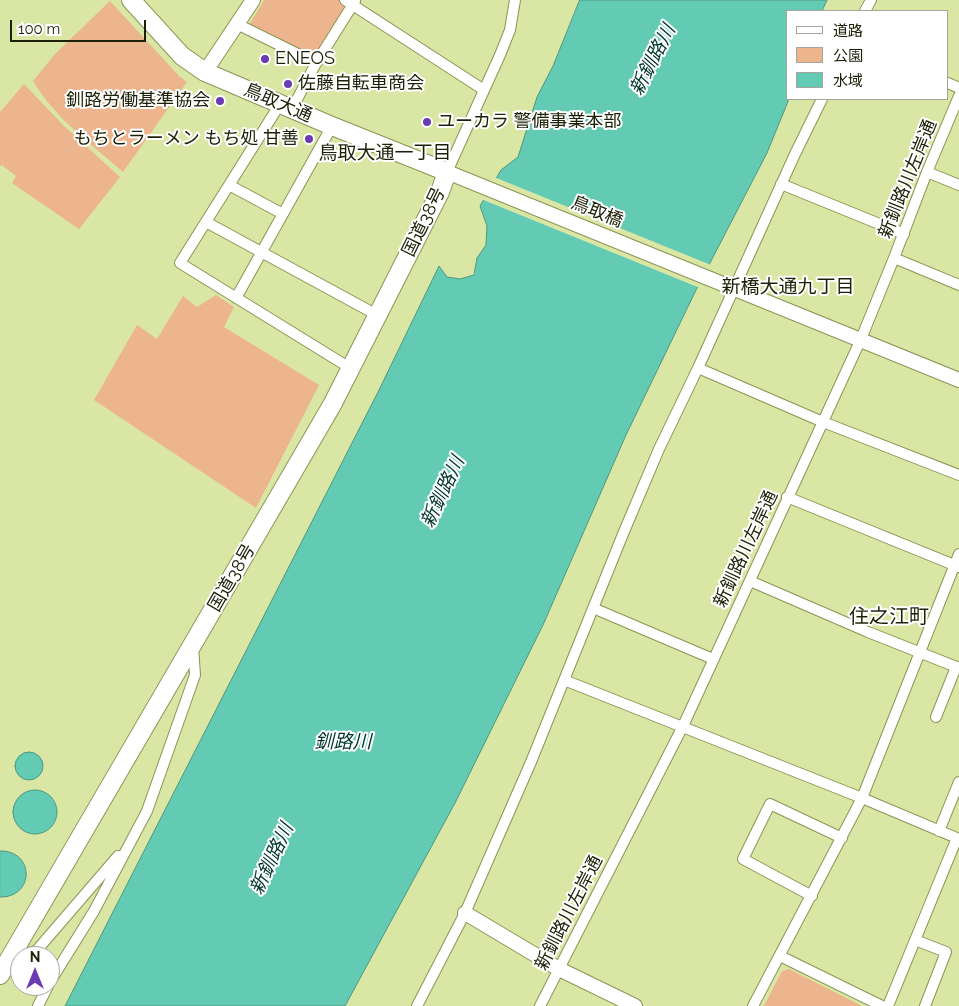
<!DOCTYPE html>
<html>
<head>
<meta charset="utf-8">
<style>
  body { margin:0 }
  #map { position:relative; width:959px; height:1006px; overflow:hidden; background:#dae6a4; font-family:Raleway,"Noto Sans JP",sans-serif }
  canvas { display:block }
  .legend { position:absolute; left:786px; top:10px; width:162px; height:90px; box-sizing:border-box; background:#fff; border:1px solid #a4a69b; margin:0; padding:6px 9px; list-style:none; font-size:15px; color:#1c2006 }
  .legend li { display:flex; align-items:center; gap:10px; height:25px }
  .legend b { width:25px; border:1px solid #a4a69b }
  .north { position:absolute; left:10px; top:946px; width:50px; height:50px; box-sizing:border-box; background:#fff; border:1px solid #a4a69b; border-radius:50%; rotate:0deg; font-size:14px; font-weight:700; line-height:20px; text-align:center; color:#1c2006 }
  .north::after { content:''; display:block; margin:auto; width:18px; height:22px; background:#6a3bb3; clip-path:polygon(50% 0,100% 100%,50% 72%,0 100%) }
  .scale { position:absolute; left:10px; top:20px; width:136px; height:22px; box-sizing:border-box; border:2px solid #1c2006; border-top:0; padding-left:6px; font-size:15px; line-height:18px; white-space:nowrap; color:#1c2006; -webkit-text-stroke:4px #fff; paint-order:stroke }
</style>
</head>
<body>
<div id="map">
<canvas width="959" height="1006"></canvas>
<ul class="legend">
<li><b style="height:6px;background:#fff"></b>道路</li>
<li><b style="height:14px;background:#ecb58d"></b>公園</li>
<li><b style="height:14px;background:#63cab3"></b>水域</li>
</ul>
<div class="north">N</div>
<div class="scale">100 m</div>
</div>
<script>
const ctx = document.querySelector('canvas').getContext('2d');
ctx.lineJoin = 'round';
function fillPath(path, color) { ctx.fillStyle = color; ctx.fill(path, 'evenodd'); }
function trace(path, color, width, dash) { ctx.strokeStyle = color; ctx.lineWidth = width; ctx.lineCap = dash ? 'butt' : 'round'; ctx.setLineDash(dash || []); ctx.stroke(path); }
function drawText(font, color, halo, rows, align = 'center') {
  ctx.font = font + ' Raleway,"Noto Sans JP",sans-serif'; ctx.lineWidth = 4; ctx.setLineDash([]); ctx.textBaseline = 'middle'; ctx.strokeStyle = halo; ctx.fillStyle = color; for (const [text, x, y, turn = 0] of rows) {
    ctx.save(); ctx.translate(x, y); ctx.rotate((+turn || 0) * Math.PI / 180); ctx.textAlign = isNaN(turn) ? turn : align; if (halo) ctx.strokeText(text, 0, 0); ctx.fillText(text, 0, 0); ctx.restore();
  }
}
const green = new Path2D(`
  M264 0H341L349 6 313 60 248 27Z
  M110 1 179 76 187 82 123 172C90 143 55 118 33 81L55 54Z
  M24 84 64 126 120 177 79 229 12 183 16 176 2 165 0 166V112Z
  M216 295 234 307 224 327 319 385 256 508 94 400 137 325 157 339 183 296 197 307Z
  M789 969 862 1006H764L782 971Z`);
const water = new Path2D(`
  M580 0H827L822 11H788V99H789L767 153 697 288 626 435 543 625 455 803 345 1006H65L379 390 439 266 447 277 460 279 474 275 477 258 486 245 487 226 480 206 501 170 518 157 537 97 553 66Z
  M15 766a14 14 0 1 1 28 0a14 14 0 1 1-28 0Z
  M13 812a22 22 0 1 1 44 0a22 22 0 1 1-44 0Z
  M0 851C35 850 35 898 0 897Z`);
const pier = new Path2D(`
  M494 177 711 265 700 288 481 199Z`);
const street = new Path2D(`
  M345 0 484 90
  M865 11 871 0
  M237 24 316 63
  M948 83 959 88
  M280 104 180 263 350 368
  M292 109 315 65 355 1
  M447 172 500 55 510 30 515 0
  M927 172 959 185
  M781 184 904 234
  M229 185 283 214
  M206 222 377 315
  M894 258 959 285
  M236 298 332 126
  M698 368 823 422 959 475
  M787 497 959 567
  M750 581 868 632 959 668
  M593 608 713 659
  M564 680 862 798 959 839
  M936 717 956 667
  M939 831 959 782
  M812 896 743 859 770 804 842 838
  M915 940 946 952 925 1006
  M14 951 27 954 37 950 118 856
  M780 956 882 1006
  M50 982 94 911 147 811 195 675 193 647
  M38 1006 48 986
  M417 1006 465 913 531 762 623 534 659 449 698 368 795 154 822 99
  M540 1006 683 726 861 339 894 258 927 172 959 96
  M753 1006 862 798 959 554
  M888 1006 957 838`);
const secondary = new Path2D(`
  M205 72 253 0
  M447 172 959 380
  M465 913 559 969 635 1006`);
const highway = new Path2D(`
  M0 975 332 405 440 192 447 172 332 126 205 72 182 56 131 0`);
const markers = [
  [265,59,5,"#6a3bb3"],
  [288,84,5,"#6a3bb3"],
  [220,101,5,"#6a3bb3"],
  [427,122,5,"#6a3bb3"],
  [309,139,5,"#6a3bb3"]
];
const poiNames = [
  ["ENEOS",275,59],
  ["佐藤自転車商会",298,84],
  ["釧路労働基準協会",210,101,"right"],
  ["ユーカラ 警備事業本部",437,122],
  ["もちとラーメン もち処 甘善",299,139,"right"]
];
const streetNames = [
  ["鳥取大通",278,103,23],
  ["新釧路川左岸通",908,179,-68],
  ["鳥取橋",597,212,22],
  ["国道38号",424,222,-64],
  ["新釧路川左岸通",746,549,-65],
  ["国道38号",232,578,-60],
  ["新釧路川左岸通",569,913,-63]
];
const waterNames = [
  ["新釧路川",653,60,-63],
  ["新釧路川",443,492,-65],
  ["釧路川",343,742],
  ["新釧路川",272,859,-65]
];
const neighbourhoodNames = [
  ["鳥取大通一丁目",385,153],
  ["新橋大通九丁目",788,287]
];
const quarterNames = [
  ["住之江町",889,617]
];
fillPath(green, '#ecb58d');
fillPath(water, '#63cab3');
trace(water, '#4e977f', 1);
fillPath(pier, '#dae6a4');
trace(street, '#8a9556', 12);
trace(secondary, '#8a9556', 16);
trace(highway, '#8a9556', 20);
trace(street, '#fff', 10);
trace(secondary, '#fff', 14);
trace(highway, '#fff', 18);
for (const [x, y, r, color] of markers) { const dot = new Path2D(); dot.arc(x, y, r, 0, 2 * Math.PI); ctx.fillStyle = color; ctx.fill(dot); trace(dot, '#fff', 2); }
drawText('18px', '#1c2006', '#fff', poiNames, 'left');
drawText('18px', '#1c2006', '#fff', streetNames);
drawText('italic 19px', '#01342b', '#fff', waterNames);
drawText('19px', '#1c2006', '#fff', neighbourhoodNames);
drawText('20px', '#1c2006', '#fff', quarterNames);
</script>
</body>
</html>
